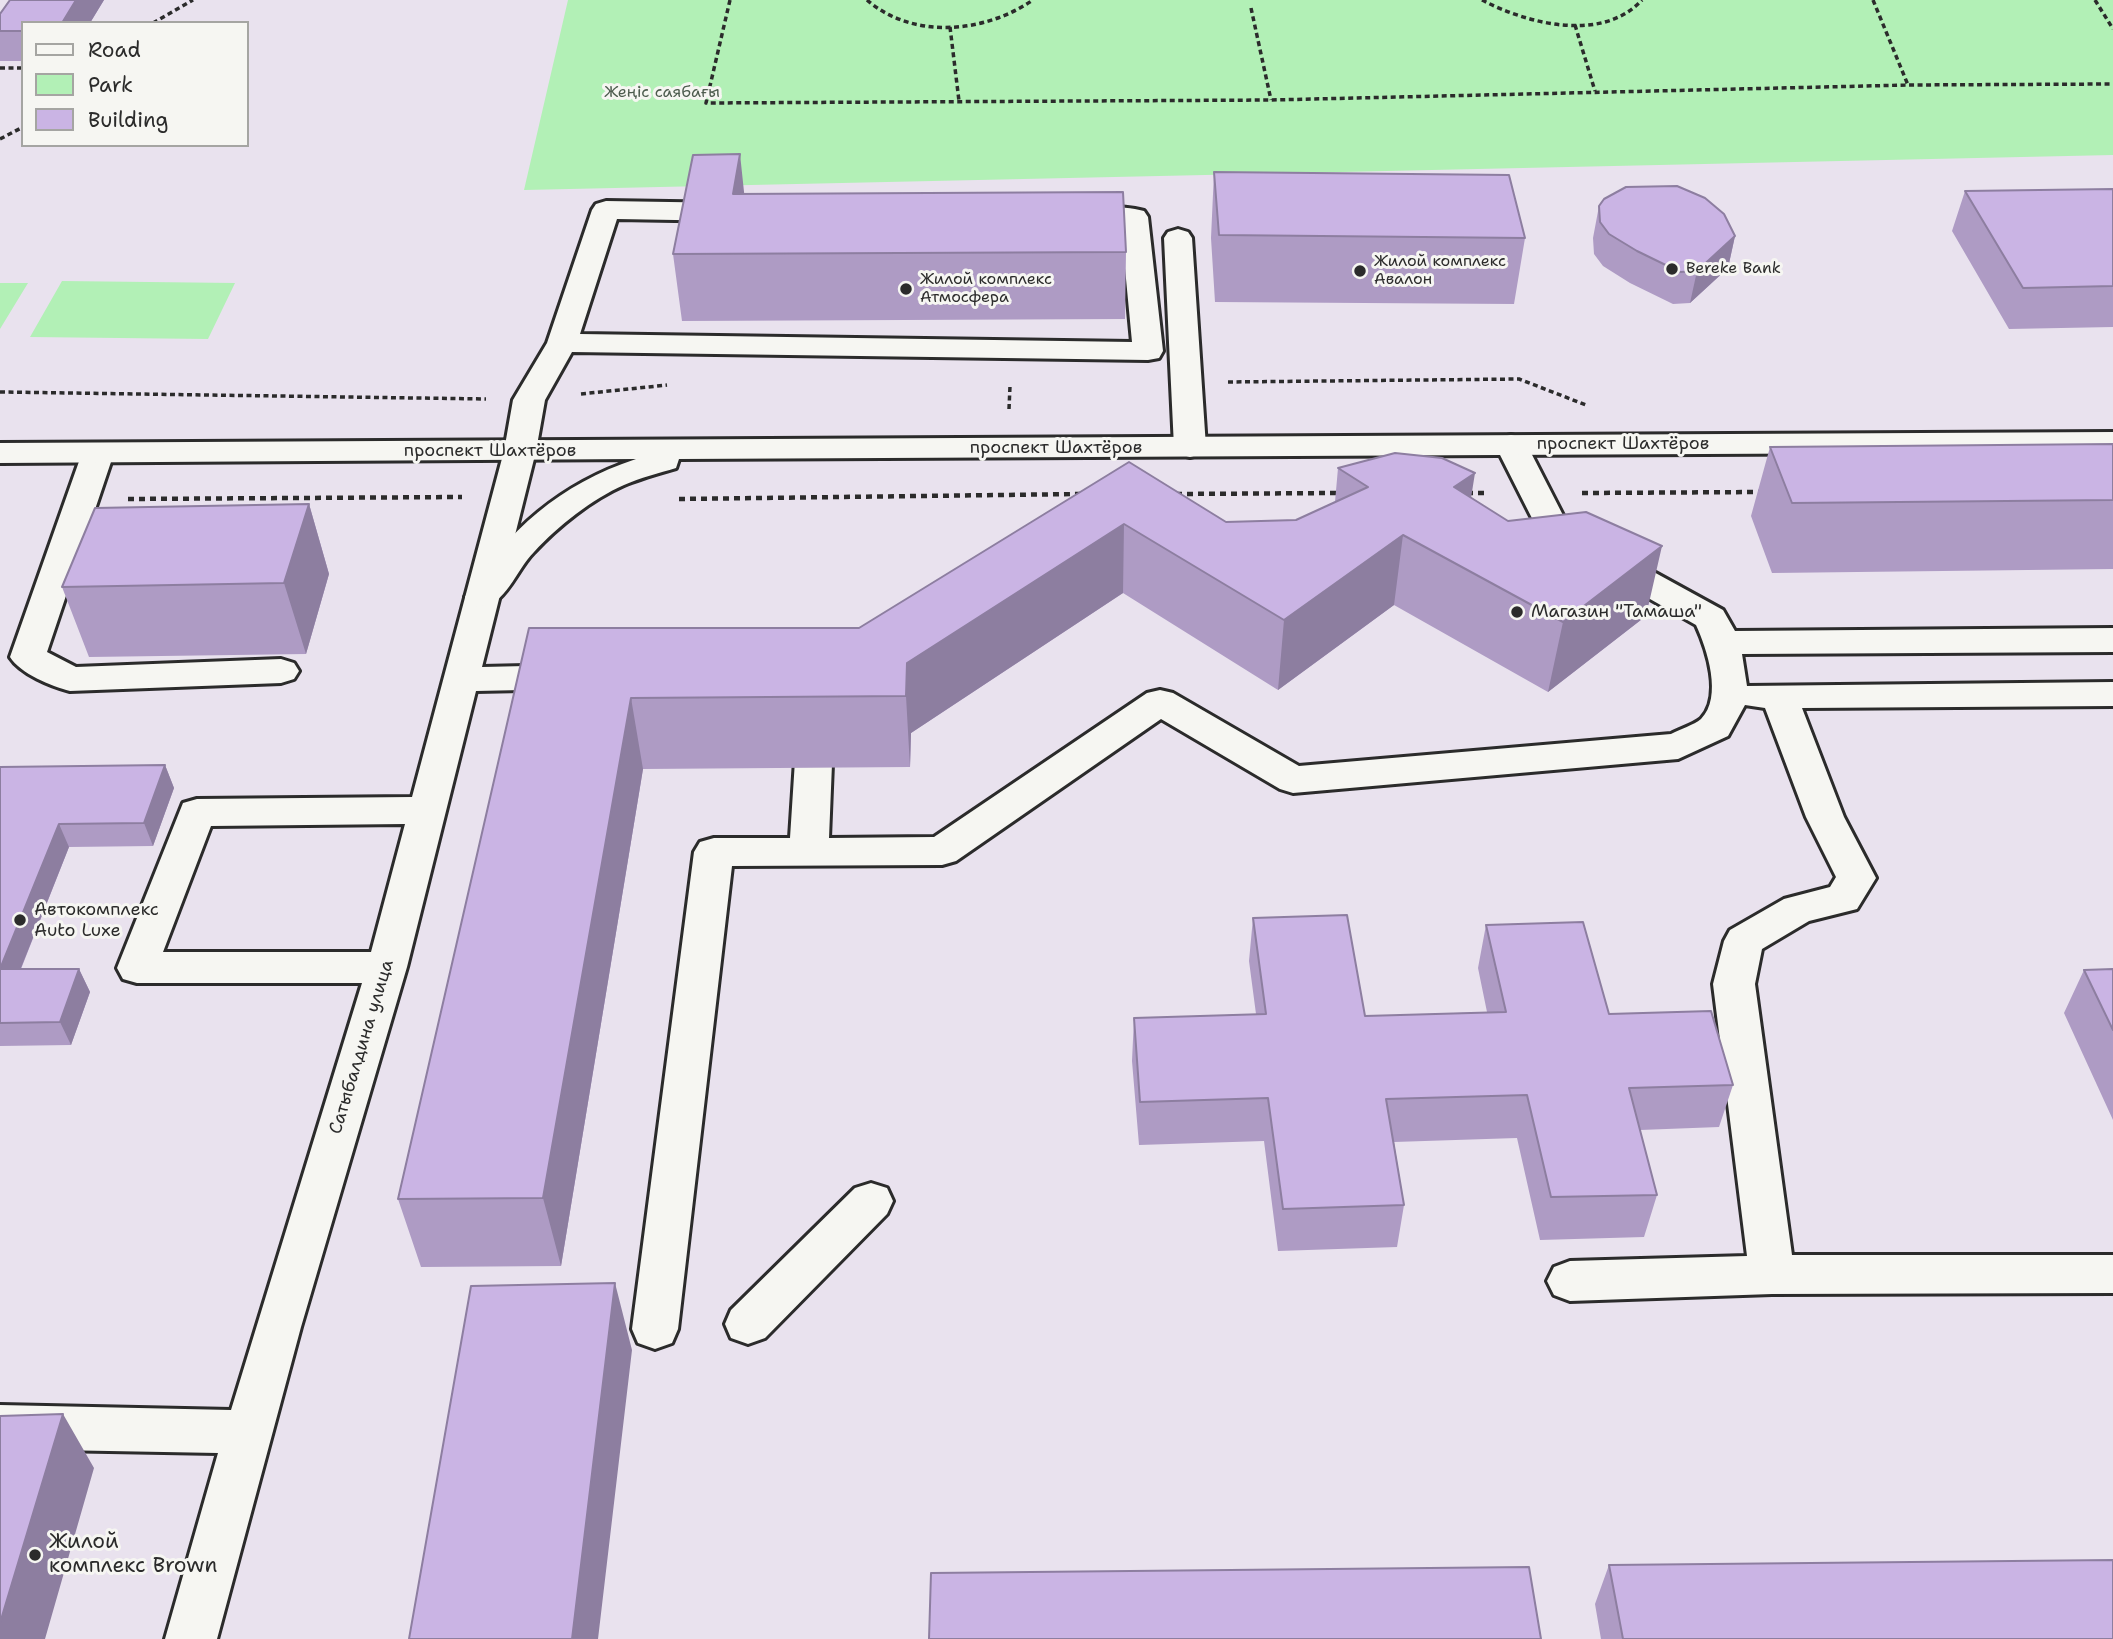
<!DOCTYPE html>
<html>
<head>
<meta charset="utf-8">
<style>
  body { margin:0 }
  #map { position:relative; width:2113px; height:1639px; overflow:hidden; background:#e9e2ee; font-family:"Shantell Sans",sans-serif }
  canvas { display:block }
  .legend { position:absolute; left:21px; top:21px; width:228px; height:126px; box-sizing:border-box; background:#f6f6f2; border:2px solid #a5a5a2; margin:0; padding:9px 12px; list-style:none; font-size:21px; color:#2b2b2b }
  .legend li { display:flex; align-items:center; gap:14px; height:35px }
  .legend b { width:35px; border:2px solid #a5a5a2 }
</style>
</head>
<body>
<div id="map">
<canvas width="2113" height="1639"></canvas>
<ul class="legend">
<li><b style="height:9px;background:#f6f6f2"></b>Road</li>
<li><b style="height:19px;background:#b2f0b6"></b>Park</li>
<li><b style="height:19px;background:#cab4e4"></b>Building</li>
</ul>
</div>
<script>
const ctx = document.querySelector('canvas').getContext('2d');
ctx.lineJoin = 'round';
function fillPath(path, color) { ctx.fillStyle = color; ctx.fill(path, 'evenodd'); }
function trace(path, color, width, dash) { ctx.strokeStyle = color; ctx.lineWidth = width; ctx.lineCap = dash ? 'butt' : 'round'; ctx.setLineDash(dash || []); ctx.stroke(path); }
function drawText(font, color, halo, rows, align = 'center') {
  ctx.font = font + ' "Shantell Sans",sans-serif'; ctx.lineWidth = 6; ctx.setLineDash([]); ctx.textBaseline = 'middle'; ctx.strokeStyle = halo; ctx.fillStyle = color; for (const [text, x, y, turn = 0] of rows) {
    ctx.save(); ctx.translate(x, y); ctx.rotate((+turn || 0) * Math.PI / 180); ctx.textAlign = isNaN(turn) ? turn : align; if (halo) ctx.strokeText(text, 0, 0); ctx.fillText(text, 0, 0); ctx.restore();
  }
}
const green = new Path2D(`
  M568 0H2113V155L524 190Z
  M62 281 235 283 208 339 30 337Z
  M0 283H28L0 329Z`);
const pathFar1 = new Path2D(`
  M730 0 706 103 1271 100 1908 85 2113 84
  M867 0C913 40 985 33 1033 0
  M1482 0C1528 24 1602 43 1642 0
  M1873 0 1908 85
  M2095 0 2113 29
  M1251 8 1271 100
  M153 23 193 0
  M1575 25 1595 91
  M950 27 959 101
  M0 68H23
  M0 139 23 127
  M1228 382 1519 379 1586 405
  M0 392 486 399
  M581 394 667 385
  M1009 409 1010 386`);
const path = new Path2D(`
  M1467 493H1489
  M1582 493 1762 492
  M1176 494 1339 493
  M128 499 462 497
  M679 499 1080 494`);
const minor = new Path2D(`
  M606 201 733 203 743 206 747 212 743 218 733 221 617 219 580 334 1132 342 1121 226 1064 223 1060 217 1064 211C1087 205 1121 205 1144 211L1148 217 1163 351 1159 358 1148 360 572 352 545 400 536 451 482 667 570 665 583 669 588 677 583 685 570 689 476 691 407 967 301 1327 217 1639H165L218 1453 0 1449V1405L231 1410 362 983H137L123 979 117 968 183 803 197 799 412 797 504 451 513 400 547 343 592 210 596 204ZM405 824 371 952H163L211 826Z
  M1178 229 1188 232 1192 238 1206 447 1201 454 1190 457 1179 454 1174 447 1164 238 1168 232Z
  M1511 435 1522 438 1527 445 1568 525 1723 610 1735 631 2113 628V652L1742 654 1747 686 2113 682V706L1802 708 1844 817 1876 878 1857 909 1809 921 1762 949 1755 984 1792 1255H2113V1293L1772 1294 1570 1301 1554 1295 1547 1281 1554 1267 1570 1261 1747 1256 1713 984 1724 941 1730 930 1784 899 1830 887 1836 877 1806 817 1765 708 1745 705 1728 736 1678 759 1293 793 1280 789 1161 719 956 861 942 865 732 866 678 1329 672 1343 655 1349 638 1343 632 1329 694 852 700 842 714 838H790L798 714 803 705 816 702 829 705 834 714 829 838 934 837 1147 693 1160 690 1173 693 1299 766 1671 734C1680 729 1694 725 1701 719 1723 697 1707 649 1696 625L1542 538 1495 445 1500 438Z
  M98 443 109 446 114 453 47 652 76 667 281 659 294 663 299 671 294 679 281 683 70 691C51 686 21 674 10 657L82 453 87 446Z
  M871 1183 887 1188 893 1201 887 1214 765 1338 748 1344 731 1338 725 1324 731 1310 855 1188Z`);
const major = new Path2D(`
  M2113 432V452L679 459 676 468C659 473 640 478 624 485 592 499 558 526 534 552 513 573 504 614 470 605L465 597C508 530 560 484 636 459L0 463V443Z`);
const wall = new Path2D(`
  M10 0H104L90 23H23V61H0V14Z
  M1214 172 1525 238 1514 304 1215 302 1211 238Z
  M2113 189V327L2009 329 1952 231 1965 191Z
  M744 194 1126 252 1125 319 682 321 673 254Z
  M1599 206 1735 236 1728 268 1690 303 1673 304 1630 283 1603 266 1594 254 1593 238Z
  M2113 444V569L1772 573 1751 516 1770 447Z
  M1129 462 1226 522 1296 520 1335 502 1338 468 1471 497 1646 616 1548 692 1394 605 1278 690 1123 593 911 733 910 767 643 769 561 1266 421 1267 398 1199 529 628H859Z
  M309 504 329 574 306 654 89 657 62 587Z
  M165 765 174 788 153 846 69 847 21 969H79L90 992 71 1045 0 1046V767Z
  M1253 918 1365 1016 1487 1012 1478 968 1486 925 1609 1014 1733 1085 1719 1127 1640 1130 1657 1195 1644 1237 1540 1240 1517 1138 1394 1142 1404 1205 1397 1247 1278 1251 1264 1141 1139 1145 1132 1061 1134 1018 1256 1014 1249 961Z
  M2113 969V1120L2064 1013 2084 970Z
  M1609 1565 2113 1639H1601L1595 1604Z`);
const shadedWall = new Path2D(`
  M76 0H104L90 23H62Z
  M740 154 747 220 733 194Z
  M1735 236 1728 268 1690 303 1697 271Z
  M1475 473 1464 542 1454 487Z
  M309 504 329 574 306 654 284 583Z
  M1124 524 1123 593 911 733 910 767 906 696 907 663Z
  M1403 535 1394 605 1278 690 1284 620Z
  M1662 546 1646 616 1548 692 1563 622Z
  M631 698 643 769 561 1266 543 1198Z
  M165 765 174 788 153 846 144 823Z
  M59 824 69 847 11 993 0 969Z
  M79 969 90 992 71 1045 60 1022Z
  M615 1283 632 1350 598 1639H572Z
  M63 1414 94 1468 45 1639H0V1623Z`);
const building = new Path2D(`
  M10 0H76L62 23H23V31H0V14Z
  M740 154 733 194 1123 192 1126 252 673 254 693 155Z
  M1214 172 1509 175 1525 238 1219 235Z
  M1677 186 1705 198 1724 214 1735 236 1697 271 1680 272 1637 251 1609 234 1600 222 1599 206 1604 199 1626 187Z
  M2113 189V286L2023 288 1965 191Z
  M2113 444V500L1792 503 1770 447Z
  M1395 453 1442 458 1475 473 1454 487 1508 521 1586 512 1662 546 1563 622 1403 535 1284 620 1124 524 907 663 906 696 631 698 543 1198 398 1199 529 628H859L1129 462 1226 522 1296 520 1368 487 1338 468Z
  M309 504 284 583 62 587 95 508Z
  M165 765 144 823 59 824 0 969H79L60 1022 0 1023V767Z
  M1347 915 1365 1016 1506 1012 1486 925 1583 922 1609 1014 1711 1011 1733 1085 1629 1088 1657 1195 1551 1197 1527 1095 1386 1099 1404 1205 1283 1209 1268 1098 1140 1102 1134 1018 1266 1014 1253 918Z
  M2113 969V1030L2084 970Z
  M615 1283 572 1639H409L471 1286Z
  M63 1414 0 1623V1416Z
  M2113 1560V1639H1623L1609 1565Z
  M1529 1567 1541 1639H929L931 1573Z`);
const markers = [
  [1672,269,7,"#2b2b2b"],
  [1360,271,7,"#2b2b2b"],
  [906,289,7,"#2b2b2b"],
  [1517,612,7,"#2b2b2b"],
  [20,920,7,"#2b2b2b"],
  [35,1555,7,"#2b2b2b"]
];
const farParknames = [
  ["Жеңіс саябағы",662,93]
];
const farPoinames = [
  ["Жилой комплекс",1374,262],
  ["Авалон",1374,280],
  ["Bereke Bank",1686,269],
  ["Жилой комплекс",920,280],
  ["Атмосфера",920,298]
];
const streetNames = [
  ["проспект Шахтёров",1623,444],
  ["проспект Шахтёров",1056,448],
  ["проспект Шахтёров",490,451],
  ["Сатыбалдина улица",362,1047,-73]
];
const poiNames = [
  ["Магазин \"Тамаша\"",1531,612],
  ["Автокомплекс",34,910],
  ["Auto Luxe",34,931]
];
const nearPoinames = [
  ["Жилой",49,1543],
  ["комплекс Brown",49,1567]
];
fillPath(green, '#b2f0b6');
trace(minor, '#2b2b2b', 6);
trace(major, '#2b2b2b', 6);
trace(pathFar1, '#2b2b2b', 3.5, [5, 3.5]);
trace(path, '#2b2b2b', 4.5, [6, 5]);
fillPath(minor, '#f6f6f2');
fillPath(major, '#f6f6f2');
fillPath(wall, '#ae9bc4');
fillPath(shadedWall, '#8d7ea0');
fillPath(building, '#cab4e4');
trace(building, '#8d7ea0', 2);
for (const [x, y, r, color] of markers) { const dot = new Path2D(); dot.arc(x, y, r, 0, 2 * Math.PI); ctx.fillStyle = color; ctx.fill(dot); trace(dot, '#f6f6f2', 2.5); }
drawText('16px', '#4d5c4e', '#f6f6f2', farParknames);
drawText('16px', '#2b2b2b', '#f6f6f2', farPoinames, 'left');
drawText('18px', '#2b2b2b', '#f6f6f2', streetNames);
drawText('18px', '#2b2b2b', '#f6f6f2', poiNames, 'left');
drawText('21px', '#2b2b2b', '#f6f6f2', nearPoinames, 'left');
</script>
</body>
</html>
